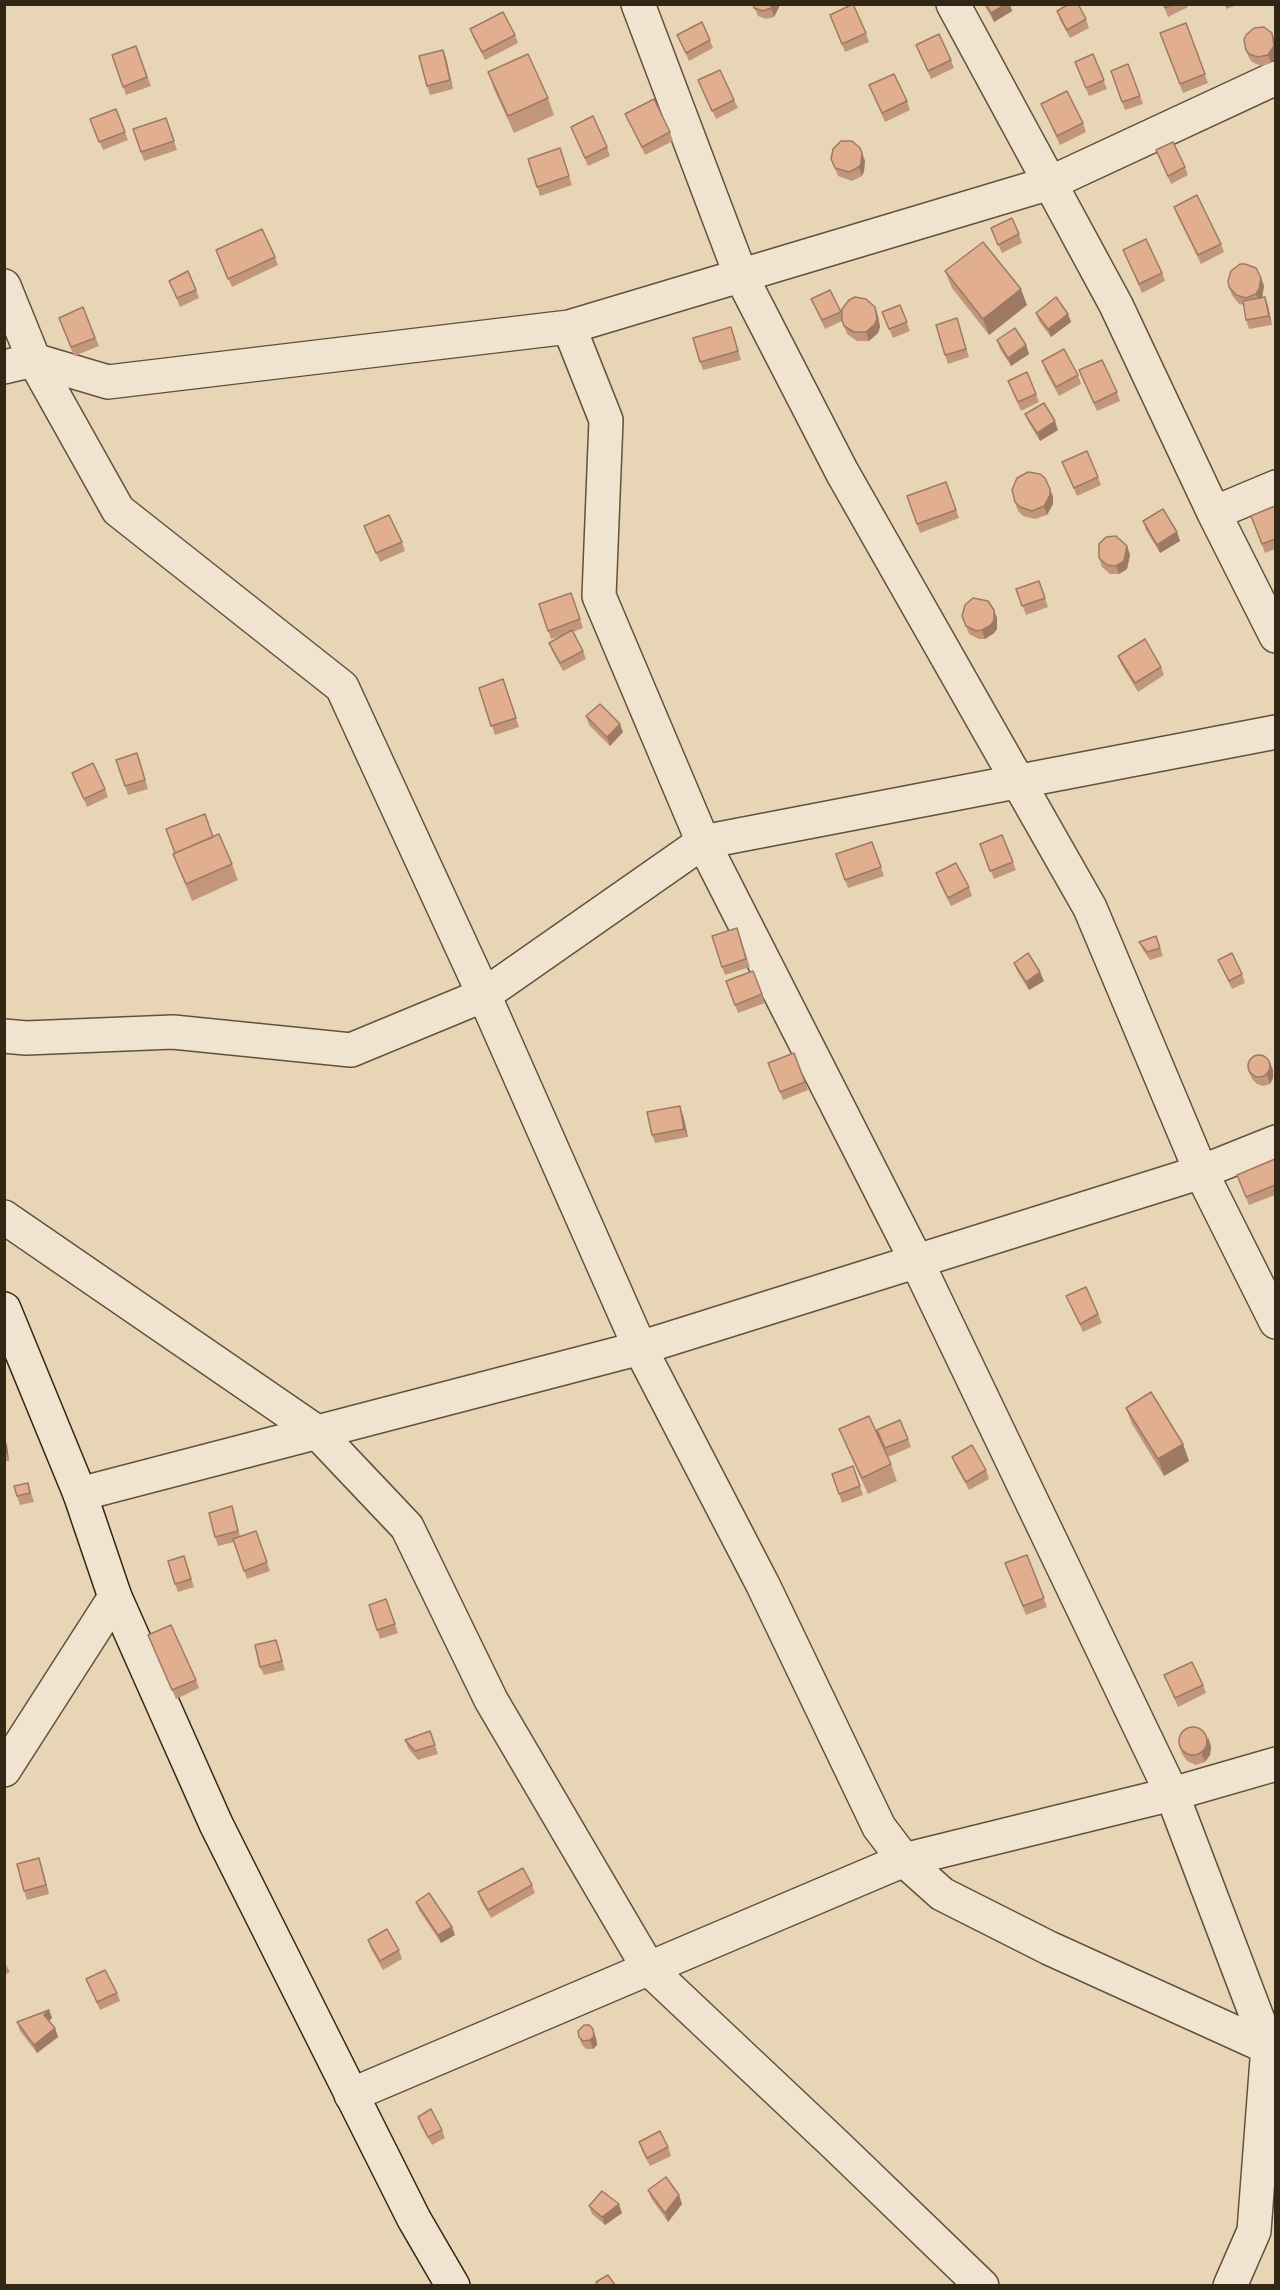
<!DOCTYPE html>
<html>
<head>
<meta charset="utf-8">
<style>
  body { margin:0 }
  #map { position:relative; width:1280px; height:2290px; overflow:hidden; background:#e8d5b6; font-family:"IM FELL DW Pica",serif }
  canvas { display:block }
  .frame { position:absolute; inset:0; border:6px solid #322615; pointer-events:none }
</style>
</head>
<body>
<div id="map">
<canvas width="1280" height="2290"></canvas>
<div class="frame"></div>
</div>
<script>
const ctx = document.querySelector('canvas').getContext('2d');
ctx.lineJoin = 'round';
function trace(path, color, width, dash) { ctx.strokeStyle = color; ctx.lineWidth = width; ctx.lineCap = dash ? 'butt' : 'round'; ctx.setLineDash(dash || []); ctx.stroke(path); }
function fillPath(path, color) { ctx.fillStyle = color; ctx.fill(path, 'evenodd'); }
const street = new Path2D(`
  M638 4 741 276 842 472 1090 908 1201 1172 1276 1322
  M953 4 1116 305 1214 513 1276 636
  M4 286 34 360 118 510 342 687 484 995 640 1348 763 1585 879 1827 904 1860 942 1894 1049 1948 1276 2051
  M569 327 606 420 599 596 703 842 916 1260 1172 1794 1268 2046 1254 2231 1230 2286
  M4 367 34 360 108 382 569 327 1050 183 1276 78
  M1214 513 1276 487
  M4 1036 26 1038 173 1032 351 1050 484 995 703 842 1276 732
  M4 1217 317 1432 407 1527 491 1700 649 1969 838 2147 982 2286
  M80 1494 640 1348 1201 1172 1276 1142
  M4 1770 115 1597
  M351 2095 904 1860 1172 1794 1276 1764`);
const secondary = new Path2D(`
  M4 1309 80 1494 115 1597 216 1824 414 2219 453 2286`);
const wall = new Path2D(`
  M753 4 780 5 774 17 766 19 758 16Z
  M984 4H1010L1012 11 994 22Z
  M1163 4H1187L1188 7 1168 17Z
  M1225 4H1240L1226 9Z
  M1057 11 1086 19 1089 28 1070 38 1060 20Z
  M830 15 866 33 869 42 845 52Z
  M1186 23 1208 83 1183 93 1160 33Z
  M470 29 515 35 518 43 485 60 473 37Z
  M1272 33 1275 41 1271 63 1261 66 1252 62 1249 58 1246 50Z
  M677 35 710 40 713 48 689 61Z
  M916 45 951 60 954 68 931 79Z
  M136 46 151 86 126 95 112 55Z
  M443 50 446 58 453 89 430 95 427 86Z
  M1093 54 1107 89 1089 96 1075 62Z
  M1128 64 1143 104 1125 110 1111 71Z
  M488 72 548 98 554 115 514 133 494 89Z
  M698 80 734 100 738 108 716 119Z
  M869 85 907 101 910 110 885 122Z
  M1041 104 1083 123 1086 132 1060 145Z
  M116 109 128 140 103 150 90 119Z
  M625 114 670 132 673 141 645 155 629 122Z
  M166 118 177 150 144 161 133 129Z
  M571 127 607 147 610 156 588 166Z
  M560 148 572 185 540 196 528 159Z
  M860 148 865 161 864 171 862 176 852 181 838 176 831 159Z
  M1156 150 1185 167 1188 175 1171 184Z
  M1174 207 1221 244 1224 252 1201 264 1177 215Z
  M991 228 1019 234 1022 243 1002 253Z
  M216 250 275 257 278 265 232 287Z
  M1123 250 1162 273 1165 281 1142 293Z
  M945 271 1027 305 989 335 952 288Z
  M1261 278 1264 286 1262 298 1265 297 1268 306 1272 325 1249 329 1246 320 1244 305 1239 304 1232 295 1229 287Z
  M169 281 196 290 199 298 180 307Z
  M830 290 842 315 875 307 878 316 880 327 878 333 869 341H857L847 334 842 321 825 329 811 299Z
  M900 305 910 331 893 338 882 312Z
  M83 307 99 346 74 356 59 318Z
  M1036 313 1068 314 1071 322 1051 337 1039 321Z
  M957 318 969 357 948 364 945 355Z
  M731 327 741 360 703 370 700 362Z
  M997 340 1026 345 1029 354 1011 366 1000 349Z
  M1042 361 1078 375 1081 384 1059 396 1045 370Z
  M1079 370 1117 392 1120 401 1097 411Z
  M1008 381 1036 394 1039 402 1021 411Z
  M1025 414 1058 430 1040 441 1029 423Z
  M1062 462 1098 477 1101 485 1077 496Z
  M946 482 959 518 920 533 907 496Z
  M1050 489 1053 497V504L1047 515 1035 519 1023 516 1018 511 1015 502Z
  M1275 506V549L1265 553 1251 516Z
  M1143 521 1177 532 1180 541 1160 553 1146 530Z
  M364 526 402 542 405 551 380 562Z
  M1127 546 1130 555 1127 569 1119 574H1110L1102 567 1099 558Z
  M1039 581 1048 607 1026 615 1016 589Z
  M571 593 583 628 573 632 583 651 586 659 563 671 552 651 549 643 561 636 551 639 539 604Z
  M994 610 997 618V629L994 633 985 639H979L969 634 962 616Z
  M1118 656 1161 667 1164 675 1138 692 1121 664Z
  M503 679 519 727 495 735 479 688Z
  M586 716 623 732 610 746 589 725Z
  M137 753 148 789 128 795 116 760Z
  M72 773 105 789 108 797 87 807Z
  M1002 835 1016 870 994 879 980 844Z
  M213 837 232 864 238 880 192 901 173 854Z
  M872 842 884 876 848 888 836 854Z
  M936 873 969 887 972 896 951 906 939 882Z
  M740 936 750 967 725 975 722 967Z
  M1156 936 1163 956 1150 960 1143 950 1139 942Z
  M1218 960 1242 974 1245 983 1232 989Z
  M1014 963 1044 981 1029 990 1017 971Z
  M753 971 765 1003 738 1013 726 981Z
  M794 1053 808 1090 783 1100 768 1063Z
  M1273 1070V1078L1270 1084 1263 1086 1257 1084 1252 1079 1249 1071Z
  M683 1115 688 1137 655 1143 652 1135Z
  M1275 1159V1195L1249 1205 1237 1175Z
  M1066 1296 1098 1314 1102 1323 1083 1332Z
  M1126 1408 1183 1444 1189 1461 1164 1476 1132 1424Z
  M839 1429 891 1464 897 1481 868 1494 846 1446Z
  M877 1430 908 1439 911 1447 888 1457Z
  M4 1437 7 1445 9 1461H4Z
  M952 1457 986 1470 989 1479 969 1490 955 1465Z
  M853 1466 863 1495 842 1503 832 1474Z
  M28 1483 34 1502 20 1505 17 1496Z
  M232 1506 240 1536 256 1531 270 1571 247 1579 234 1542 218 1546 215 1537Z
  M1027 1555 1047 1607 1026 1615 1005 1563Z
  M184 1556 194 1587 178 1592 175 1584Z
  M386 1599 398 1633 380 1639 369 1605Z
  M148 1635 196 1680 199 1688 176 1699Z
  M279 1649 285 1670 264 1675 260 1667Z
  M1164 1675 1203 1685 1206 1693 1178 1707Z
  M430 1731 438 1754 418 1760 408 1748 405 1740Z
  M1179 1745 1211 1746 1210 1755 1205 1762 1196 1765 1187 1761 1182 1754Z
  M39 1858 49 1894 27 1900 24 1891Z
  M532 1885 535 1893 491 1918 481 1901 478 1892Z
  M416 1902 455 1935 441 1943 419 1910Z
  M368 1940 399 1950 402 1959 383 1970 371 1949Z
  M4 1961 10 1972 4 1975Z
  M86 1979 117 1993 120 2001 100 2010Z
  M49 2010 52 2018 49 2021 55 2028 58 2037 37 2053 20 2031 17 2022Z
  M579 2037 596 2038 597 2045 593 2049H586L582 2045Z
  M418 2117 442 2130 445 2138 432 2145 421 2126Z
  M639 2142 668 2147 671 2156 650 2166 642 2151Z
  M648 2190 679 2195 682 2204 668 2222 651 2198Z
  M589 2206 622 2213 605 2225 592 2214Z`);
const shadedWall = new Path2D(`
  M773 4 780 5 774 17 771 8Z
  M1006 4H1010L1012 11 994 22 991 13Z
  M1272 33 1275 45V58L1271 63 1268 55Z
  M443 50 446 58 453 89 450 80Z
  M862 153 865 161 864 171 862 176 859 167Z
  M1261 278 1264 286 1262 298 1259 302 1256 294Z
  M1021 289 1027 305 989 335 983 319Z
  M1265 297 1268 306 1272 325 1269 316Z
  M875 307 878 316 880 327 878 333 869 341 866 332Z
  M1068 314 1071 322 1051 337 1048 329Z
  M1026 345 1029 354 1011 366 1008 358Z
  M1055 421 1058 430 1040 441 1037 433Z
  M1050 489 1053 497V504L1047 515 1044 506Z
  M1177 532 1180 541 1160 553 1157 545Z
  M1127 546 1130 555 1127 569 1119 574 1116 566Z
  M994 610 997 618V629L994 633 985 639 982 630Z
  M620 724 623 732 610 746 607 737Z
  M1040 972 1044 981 1029 990 1026 982Z
  M1270 1062 1273 1070V1078L1270 1084 1267 1075Z
  M680 1106 683 1115 688 1137 684 1129Z
  M4 1437 7 1445 9 1461 6 1452Z
  M1183 1444 1189 1461 1164 1476 1158 1459Z
  M1208 1737 1211 1746 1210 1755 1205 1762 1202 1754Z
  M39 1858 42 1867 49 1894 46 1885Z
  M452 1927 455 1935 441 1943 438 1935Z
  M49 2010 52 2018 47 2023 44 2015Z
  M55 2028 58 2037 37 2053 34 2045Z
  M593 2029 596 2038 597 2045 593 2049 590 2040Z
  M679 2195 682 2204 668 2222 665 2213Z
  M619 2204 622 2213 605 2225 602 2217Z`);
const building = new Path2D(`
  M753 4H773L771 8 763 11 754 8Z
  M853 4 866 33 842 44 830 15Z
  M986 4H1006L991 13Z
  M1069 4H1078L1086 19 1067 30 1057 11Z
  M1163 4H1172L1165 8Z
  M503 12 515 35 482 52 470 29Z
  M702 22 710 40 686 53 677 35Z
  M1186 23 1205 74 1180 84 1160 33Z
  M1264 27 1272 33 1274 46 1268 55 1258 57 1249 54 1246 50 1244 40 1246 35 1254 28Z
  M939 34 951 60 928 71 916 45Z
  M136 46 147 77 123 87 112 55Z
  M443 50 450 80 427 86 419 56Z
  M528 54 548 98 508 116 488 72Z
  M1093 54 1104 80 1086 88 1075 62Z
  M1128 64 1140 96 1122 102 1111 71Z
  M720 70 734 100 712 111 698 80Z
  M894 74 907 101 882 113 869 85Z
  M1067 91 1083 123 1057 136 1041 104Z
  M654 99 670 132 642 147 625 114Z
  M116 109 125 132 99 142 90 119Z
  M593 116 607 147 585 158 571 127Z
  M166 118 174 141 141 152 133 129Z
  M841 141H852L860 148 862 153 861 163 859 167 849 172 835 168 831 159 833 149Z
  M1173 142 1185 167 1168 176 1156 150Z
  M560 148 569 176 537 187 528 159Z
  M1197 195 1221 244 1198 255 1174 207Z
  M1012 218 1019 234 998 245 991 228Z
  M262 229 275 257 228 279 216 250Z
  M1146 239 1162 273 1139 284 1123 250Z
  M983 242 1021 289 983 319 945 271Z
  M1240 264H1245L1256 268 1261 278 1259 289 1256 294 1246 298 1236 295 1229 287 1228 281 1231 271Z
  M188 271 196 290 177 298 169 281Z
  M830 290 841 312 822 320 811 299Z
  M855 297 866 299 875 307 877 319 875 324 866 332H854L844 326 842 320V309L849 300Z
  M1056 297 1068 314 1048 329 1036 313Z
  M1265 297 1269 316 1246 320 1243 301Z
  M900 305 907 322 889 329 882 312Z
  M83 307 95 338 71 347 59 318Z
  M957 318 966 349 945 355 936 325Z
  M731 327 738 351 700 362 693 338Z
  M1015 328 1026 345 1008 358 997 340Z
  M1064 349 1078 375 1056 387 1042 361Z
  M1102 360 1117 392 1094 403 1079 370Z
  M1027 372 1036 394 1018 402 1008 381Z
  M1044 403 1055 421 1037 433 1025 414Z
  M1087 451 1098 477 1074 488 1062 462Z
  M1028 472 1040 474 1045 478 1050 489V495L1044 506 1032 511 1020 507 1015 502 1012 490 1017 478Z
  M946 482 956 510 917 524 907 496Z
  M1275 506V539L1262 544 1251 516Z
  M1163 509 1177 532 1157 545 1143 521Z
  M389 515 402 542 376 553 364 526Z
  M1116 536 1127 546 1124 561 1116 566 1107 565 1099 558V544L1106 537Z
  M1039 581 1045 598 1022 606 1016 589Z
  M571 593 580 619 548 631 539 604Z
  M973 598 988 601 994 610V620L991 625 982 630 976 631 966 626 962 616 965 605Z
  M572 630 583 651 560 663 549 643Z
  M1145 639 1161 667 1135 683 1118 656Z
  M503 679 516 718 491 726 479 688Z
  M600 704 620 724 607 737 586 716Z
  M137 753 145 780 125 786 116 760Z
  M93 763 105 789 84 799 72 773Z
  M205 814 213 837 175 853 166 829Z
  M219 834 232 864 186 884 173 854Z
  M1002 835 1013 862 990 871 980 844Z
  M872 842 881 867 845 880 836 854Z
  M956 863 969 887 948 898 936 873Z
  M737 928 746 959 722 967 712 936Z
  M1156 936 1160 948 1147 952 1139 942Z
  M1028 953 1040 972 1026 982 1014 963Z
  M1232 953 1242 974 1229 981 1218 960Z
  M753 971 762 994 735 1005 726 981Z
  M794 1053 805 1082 780 1092 768 1063Z
  M1248 1066a11 11 0 1 1 22 0a11 11 0 1 1-22 0Z
  M680 1106 684 1129 652 1135 647 1112Z
  M1275 1159V1185L1246 1197 1237 1175Z
  M1086 1287 1098 1314 1080 1324 1066 1296Z
  M1151 1392 1183 1444 1158 1459 1126 1408Z
  M869 1416 891 1464 862 1478 839 1429Z
  M900 1420 908 1439 885 1448 877 1430Z
  M972 1445 986 1470 966 1482 952 1457Z
  M853 1466 860 1486 839 1494 832 1474Z
  M28 1483 30 1493 17 1496 14 1486Z
  M232 1506 238 1531 215 1537 209 1513Z
  M256 1531 267 1562 244 1571 233 1539Z
  M1027 1555 1044 1598 1023 1606 1005 1563Z
  M184 1556 191 1579 175 1584 168 1561Z
  M386 1599 395 1624 377 1630 369 1605Z
  M171 1625 196 1680 172 1690 148 1635Z
  M276 1640 282 1661 260 1667 255 1645Z
  M1192 1662 1203 1685 1175 1698 1164 1675Z
  M1179 1741a14 14 0 1 1 28 0a14 14 0 1 1-28 0Z
  M430 1731 435 1745 415 1751 405 1740Z
  M39 1858 46 1885 24 1891 17 1864Z
  M523 1868 532 1885 488 1910 478 1892Z
  M429 1893 452 1927 438 1935 416 1902Z
  M387 1929 399 1950 380 1961 368 1940Z
  M105 1970 117 1993 97 2002 86 1979Z
  M49 2010 44 2015 55 2028 34 2045 17 2022Z
  M584 2025H589L593 2029 594 2036 590 2040 583 2041 579 2037 578 2031Z
  M431 2109 442 2130 428 2137 418 2117Z
  M660 2131 668 2147 647 2158 639 2142Z
  M666 2177 679 2195 665 2213 648 2190Z
  M602 2191 619 2204 602 2217 589 2206Z
  M608 2275 615 2285 598 2286 596 2282Z`);
trace(street, '#60523d', 36);
trace(secondary, '#322615', 36);
trace(street, '#f0e4d0', 33);
trace(secondary, '#f0e4d0', 33);
fillPath(wall, '#c2967b');
fillPath(shadedWall, '#9e7a64');
fillPath(building, '#e1ae8f');
trace(building, '#9e7a64', 1.5);
</script>
</body>
</html>
